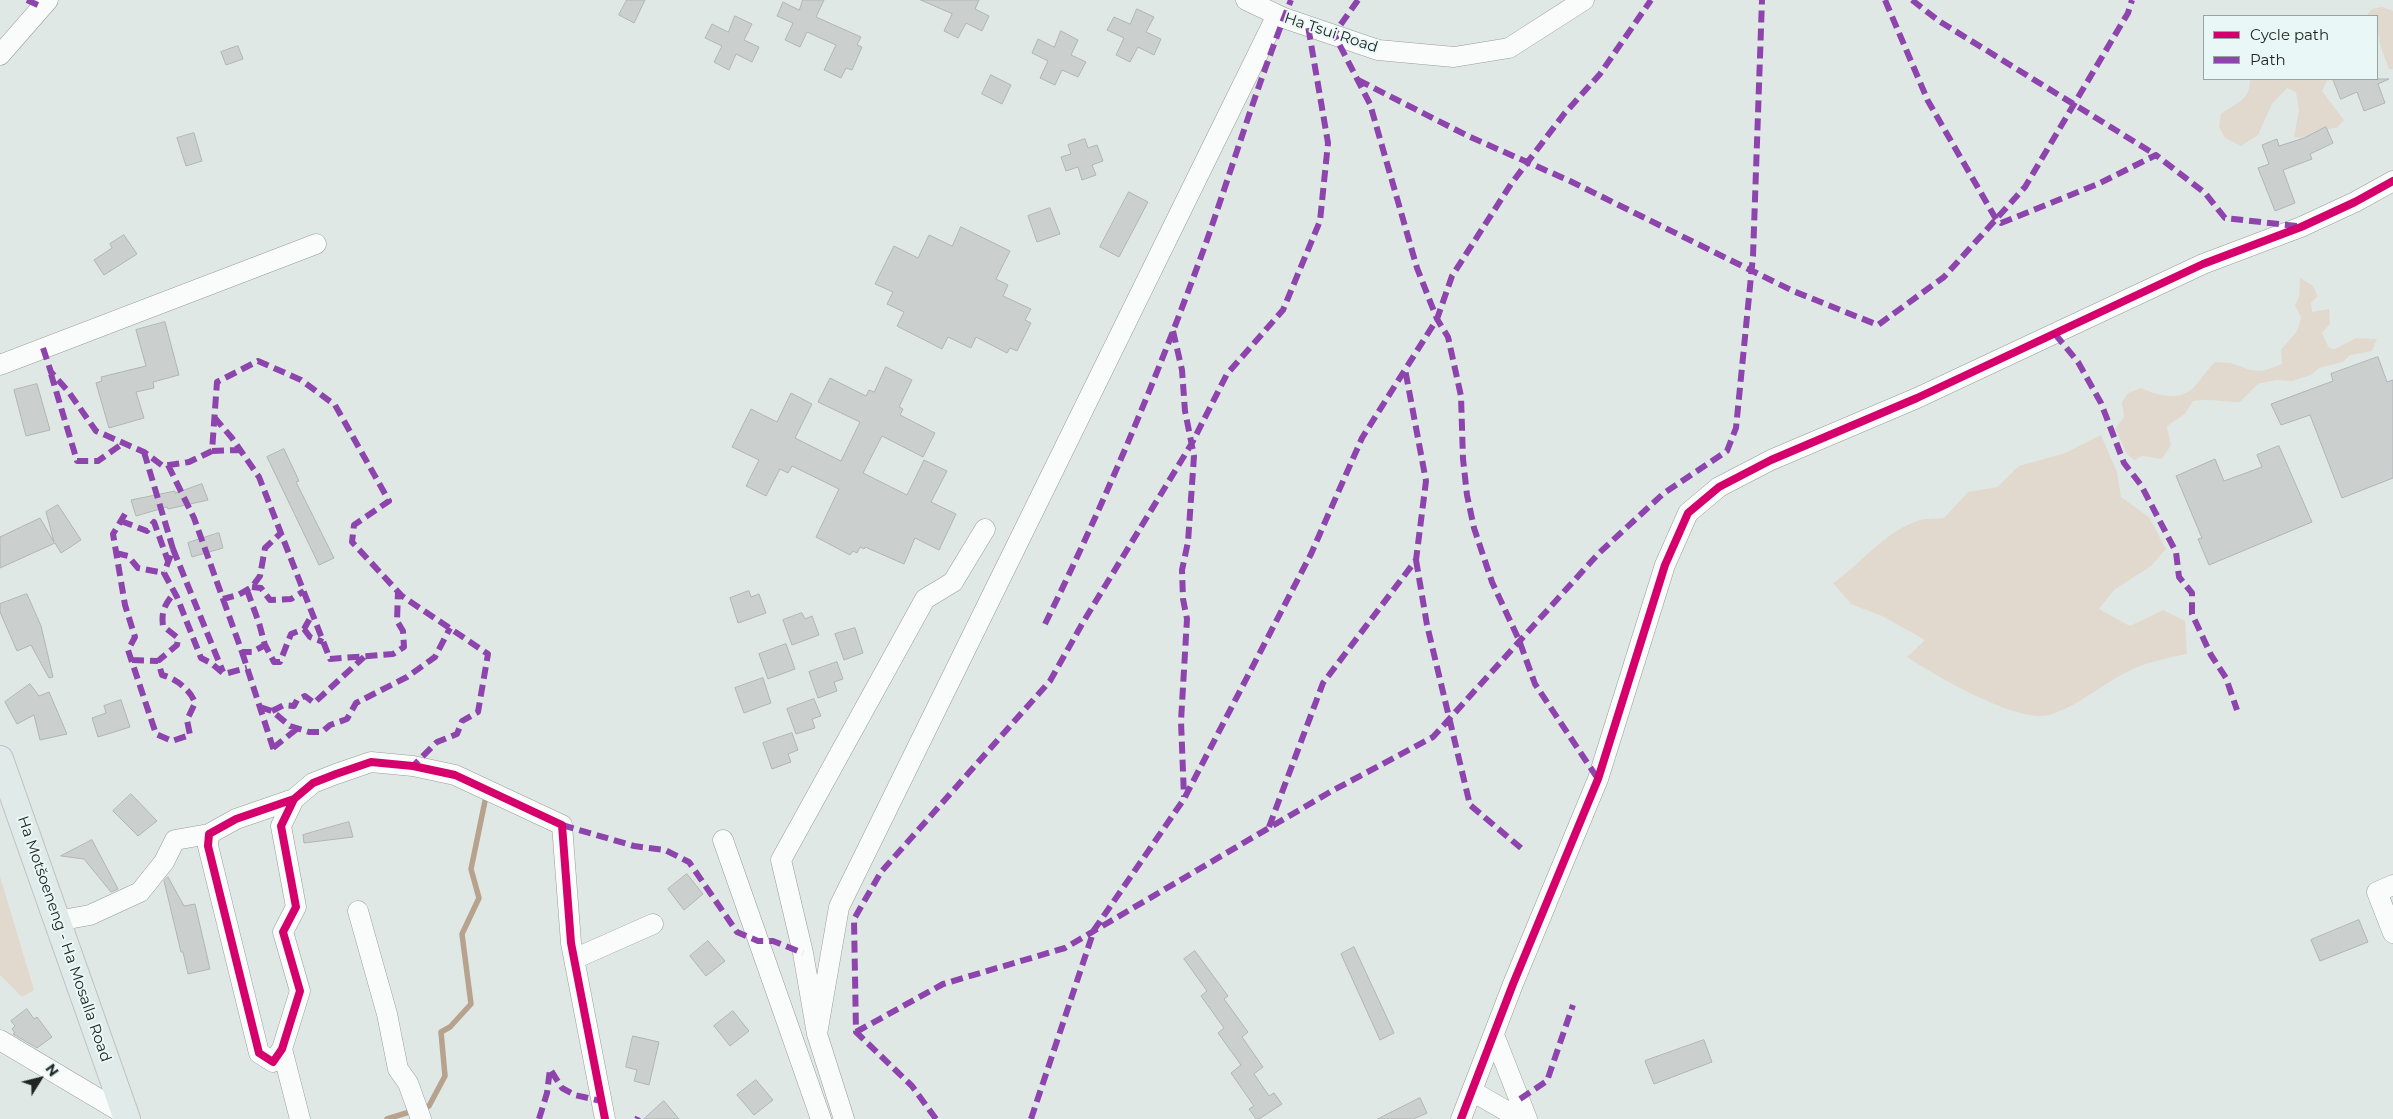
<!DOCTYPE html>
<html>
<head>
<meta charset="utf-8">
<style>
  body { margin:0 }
  #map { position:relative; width:2393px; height:1119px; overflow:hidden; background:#e0e8e6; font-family:Montserrat,sans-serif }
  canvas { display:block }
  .legend { position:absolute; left:2203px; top:15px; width:175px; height:65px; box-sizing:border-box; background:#e9f8f6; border:1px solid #99a4a2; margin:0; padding:6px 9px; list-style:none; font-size:15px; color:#202524 }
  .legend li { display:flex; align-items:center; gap:10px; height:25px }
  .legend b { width:25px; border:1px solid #99a4a2 }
  .north { position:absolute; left:15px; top:1054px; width:50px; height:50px; -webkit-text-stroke:4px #e9f8f6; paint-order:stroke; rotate:54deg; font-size:14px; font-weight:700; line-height:20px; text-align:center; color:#202524 }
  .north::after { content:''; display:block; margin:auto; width:18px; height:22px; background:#202524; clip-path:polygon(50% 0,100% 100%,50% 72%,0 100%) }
</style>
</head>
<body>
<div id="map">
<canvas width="2393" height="1119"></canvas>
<ul class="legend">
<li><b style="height:6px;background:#d6006c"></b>Cycle path</li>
<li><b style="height:6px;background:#8e44ad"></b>Path</li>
</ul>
<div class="north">N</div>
</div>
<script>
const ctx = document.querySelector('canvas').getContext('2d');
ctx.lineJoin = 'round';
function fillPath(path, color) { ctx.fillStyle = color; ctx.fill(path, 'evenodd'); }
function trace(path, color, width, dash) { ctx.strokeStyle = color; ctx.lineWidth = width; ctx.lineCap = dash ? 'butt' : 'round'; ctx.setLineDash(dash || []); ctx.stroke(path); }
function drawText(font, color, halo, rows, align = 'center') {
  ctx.font = font + ' Montserrat,sans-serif'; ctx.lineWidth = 4; ctx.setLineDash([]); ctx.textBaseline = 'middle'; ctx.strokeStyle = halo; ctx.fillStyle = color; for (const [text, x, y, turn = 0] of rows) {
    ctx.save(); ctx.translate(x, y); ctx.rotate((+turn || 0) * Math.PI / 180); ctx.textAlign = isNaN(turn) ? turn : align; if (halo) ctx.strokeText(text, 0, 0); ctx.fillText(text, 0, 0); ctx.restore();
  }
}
const green = new Path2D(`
  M2382 7 2393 11V69H2389C2381 48 2377 39 2377 16H2366L2372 9Z
  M2250 79H2328L2322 91 2344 120 2337 128C2320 127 2310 141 2294 137L2299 110 2296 92 2287 88 2272 104 2258 135 2241 146 2225 138 2219 127 2221 114C2237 101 2250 102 2250 79Z
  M2300 278 2312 285 2318 296 2311 303 2312 312 2329 309 2330 324 2322 333 2329 348 2335 349 2356 338 2377 339 2372 351 2350 355 2343 362 2319 368 2311 375 2292 381 2276 380 2258 384 2240 402C2223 402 2209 398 2193 401L2185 414 2167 426 2171 445 2162 459 2142 456 2135 460C2122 454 2123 439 2115 429L2124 417 2122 402 2128 393 2141 388C2162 397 2184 403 2200 380 2205 373 2209 368 2215 362L2231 363 2250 370 2263 371 2282 364 2281 350 2297 331 2301 318 2295 305 2299 297Z
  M2101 435 2117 472 2121 497 2149 517 2166 549 2151 566 2114 590 2099 609 2130 626 2163 610 2185 621 2187 654C2168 658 2147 662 2129 671 2102 684 2079 706 2049 715 2018 724 1934 675 1907 657L1925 640 1882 616 1851 604 1833 583C1862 563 1883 533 1917 521 1925 518 1936 519 1944 518L1968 492 1997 487 2019 466 2065 453Z
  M0 876 34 990 22 997 0 975Z`);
const stream = new Path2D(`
  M387 1119 429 1106 445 1076 441 1032 450 1027 471 1004 462 934 479 898 471 869 485 801`);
const building = new Path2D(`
  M627 0H645L634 23 619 15Z
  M803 0H824L816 17 861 37 857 45 862 47 852 70 846 68 841 78 824 70 836 45 807 32 800 47 785 40 793 23 777 16 783 2 799 10Z
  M921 0H979L975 9 989 16 982 31 966 23 958 38 944 31 952 14Z
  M1137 9 1154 17 1146 32 1161 39 1154 55 1138 47 1130 62 1116 55 1124 38 1107 30 1114 17 1130 24Z
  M735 16 752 24 744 40 759 47 752 62 736 54 729 70 714 62 722 46 705 38 712 24 728 32Z
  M1061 31 1078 40 1071 55 1086 62 1078 77 1062 70 1055 85 1040 78 1048 61 1032 53 1038 39 1054 47Z
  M238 46 243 59 226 65 221 52Z
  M991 75 1011 85 1002 104 982 94Z
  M2333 79H2389L2378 84 2385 103 2364 111 2357 92 2341 99Z
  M2326 127 2333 143 2310 154 2312 159 2283 170 2295 203 2275 211 2258 168 2269 164 2262 145 2277 139 2279 146 2304 138Z
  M194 133 202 161 186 166 177 138Z
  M1085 139 1088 148 1097 145 1103 161 1092 165 1096 175 1082 180 1078 167 1066 171 1061 157 1071 154 1068 145Z
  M1129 192 1148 202 1119 257 1100 247Z
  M1050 208 1060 234 1037 242 1028 216Z
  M961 227 1010 251 996 279 1008 285 1003 296 1031 309 1025 320 1031 323 1017 351 1010 348 1007 353 976 337 971 348 948 337 942 349 897 326 904 312 887 304 893 292 875 284 894 246 918 258 929 235 952 246Z
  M124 235 137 254 104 275 94 260 112 248 110 244Z
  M165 322 179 375 153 382 154 388 136 392 144 418 109 428 96 383 102 381 101 377 146 366 136 330Z
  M2378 357 2387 382 2393 380V478L2342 498 2310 415 2281 425 2271 404 2333 381 2331 374Z
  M886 367 912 380 899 407 903 409 900 415 935 433 923 457 882 436 863 473 907 495 924 460 947 471 931 502 956 514 939 550 915 538 904 564 865 547 864 549 860 547 857 553 853 551 850 555 816 537 839 489 792 466 788 473 780 469 766 496 746 486 759 460 732 447 751 409 777 422 791 393 812 404 795 438 841 461 860 422 818 402 830 378 866 396 869 390 874 392Z
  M37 384 50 430 26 436 14 390Z
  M2279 446 2312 522 2209 565 2198 539 2202 538 2176 476 2215 459 2224 481 2262 467 2257 455Z
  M284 449 299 481 296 482 334 558 319 565 267 457Z
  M202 484 208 500 168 509 167 507 136 516 131 500 175 491V493Z
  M58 505 81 540 61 553 55 543 0 568V537L40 518 54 542 46 512Z
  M219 533 223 548 192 557 188 543Z
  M749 591 751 597 759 594 766 613 738 623 730 598Z
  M27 594 41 626 53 677 49 678 31 645 17 651 0 612V604Z
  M802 613 805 619 812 616 819 635 792 645 783 620Z
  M855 628 863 653 844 660 835 634Z
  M786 644 795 669 768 679 759 654Z
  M837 662 843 679 834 682 837 691 818 698 809 672Z
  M763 678 771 703 744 713 735 688Z
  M30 684 39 696 49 692 67 734 40 740 34 715 17 724 5 702Z
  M814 699 821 716 812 719 815 728 796 734 787 709Z
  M121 700 130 727 98 737 92 718 106 713 104 706Z
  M792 733 798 750 788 754 791 762 772 769 763 743Z
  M131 794 157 821 138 836 113 811Z
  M349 822 353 837 304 843 303 835Z
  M92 840 118 889 111 892 84 859 61 856Z
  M687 874 703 894 684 910 668 889Z
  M168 877 184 906 195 904 210 969 188 974 183 952H181L164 881Z
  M2359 920 2368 942 2320 961 2311 940Z
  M708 941 725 961 706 976 690 956Z
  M1354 947 1394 1033 1380 1040 1341 954Z
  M1195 951 1228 996 1224 999 1248 1032 1242 1037 1263 1067 1254 1074 1269 1096 1274 1093 1282 1104 1259 1119H1256L1249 1109 1254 1106 1231 1073 1241 1065 1218 1033 1224 1028 1201 996 1207 991 1184 959Z
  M27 1009 34 1019 37 1017 52 1037 37 1048 13 1034 15 1033 12 1029 15 1026 11 1021Z
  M733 1011 749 1031 730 1046 714 1026Z
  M633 1036 659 1042 649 1085 634 1081 637 1070 626 1067Z
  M1704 1040 1712 1062 1654 1084 1645 1061Z
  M756 1080 773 1100 754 1115 737 1095Z
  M1420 1098 1427 1113 1413 1119H1378Z
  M664 1101 679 1119H644Z`);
const minor = new Path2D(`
  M1246 0 1284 18 1378 50 1454 57 1509 48 1584 0
  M0 55 48 0
  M0 365 316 244
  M294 799 236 819 209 834 208 846 259 1053 273 1062 282 1049 300 991 283 932 296 907 281 826 294 799 313 783 336 774 371 762 413 766 455 775 562 825 571 943 605 1119
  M723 840 821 1119
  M2393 885 2377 892 2393 933
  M358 911 387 1014 398 1069 408 1083 421 1119
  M57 921 90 915 140 892 164 862 175 840 209 834
  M574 959 653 924
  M817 1034 839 907 1277 15
  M1494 1035 1527 1119
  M0 1040 126 1115
  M282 1049 300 1119
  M1472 1091 1520 1119
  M844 1119 817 1034 803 953 781 860 925 599 953 582 985 529
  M1461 1119 1513 984 1598 779 1665 565 1688 513 1719 487 1771 460 1917 398 2203 264 2301 227 2355 202 2393 181`);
const major = new Path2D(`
  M0 759 127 1119`);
const quiet = new Path2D(`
  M27 0 42 7
  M1358 0 1334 34 1370 104 1417 268 1437 319 1448 337 1461 396 1463 459 1467 495 1474 528 1492 582 1519 640 1535 684 1598 779
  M1885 0 1928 101 1996 219 2001 223 2098 184 2156 155 2205 193 2225 218 2297 226
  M1912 0 1939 21 2156 155
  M1358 80 1468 136 1570 181 1793 291 1878 325 1944 277 2025 187 2128 13 2132 0
  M1173 331 1182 370 1185 411 1194 456 1188 542 1182 570 1183 599 1187 619 1181 721 1184 797
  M2055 334 2078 362 2101 403 2124 463 2141 485 2176 552 2179 577 2192 593V614L2211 655 2226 678 2237 710
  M43 348 51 372 68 391 96 431 144 452 163 466 189 462 212 451 217 382 258 361 301 380 335 405 389 501 354 525 352 542 402 596 488 654 478 712 462 721 457 734 437 742 413 766
  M51 374 77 461H98L122 444
  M214 417 232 438 259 477 330 659 393 654 404 647 403 631 397 621 398 592
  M212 451 240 450
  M144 452 173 549 164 573 177 597 201 658 211 663 224 674 247 668
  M168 465 194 518 223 599 238 595 252 587 260 576 265 548 282 532
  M125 514 113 534 125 605 135 637 128 650 156 734 172 741 190 735 187 720 195 703C191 690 175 678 162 675L158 661 177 645 178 638 163 626C161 611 165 604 175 592
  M121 521 147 531 154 522 168 561
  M173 549 223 672
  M116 553 128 556 138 568 164 573
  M1416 560 1427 625 1470 805 1521 848
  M252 587 261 588 270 600 291 599 304 591
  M247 590 259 623 265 645 274 662H280L291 634 304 629 313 613
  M223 599 242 652H252L265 645
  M1045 624C1106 500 1159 373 1206 243 1234 162 1259 80 1291 0
  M304 629 310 637 323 642
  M242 652 275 754
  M132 660 158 661
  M260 707 272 711 290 726 309 732H322L330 725 347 719 356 703 407 677 435 657 450 628
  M272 711 284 705 294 706 297 700 305 696 314 703 364 657
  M273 748 298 728
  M562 825 634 846 665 850 689 862 737 932 758 941H773L803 953
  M1269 827 1323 683 1416 560 1426 481 1405 369
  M856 1032 943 984 1065 948 1330 792 1433 737 1599 553 1664 493 1727 451 1736 428 1753 256 1762 0
  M1520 1099 1547 1081 1573 1005
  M539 1119 547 1093 550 1069 562 1088 575 1095 601 1101
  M637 1119 638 1117
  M936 1119 912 1086 856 1032 854 919 881 872 1050 681 1082 624 1192 443 1227 374 1283 310 1320 221 1328 143 1308 26
  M1031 1119 1094 930 1184 799 1311 554 1362 438 1437 319 1452 276 1511 184 1564 114 1600 74 1651 0`);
const cycleway = new Path2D(`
  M294 799 236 819 209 834 208 846 259 1053 273 1062 282 1049 300 991 283 932 296 907 281 826 294 799 313 783 336 774 371 762 413 766 455 775 562 825 571 943 605 1119
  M1461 1119 1513 984 1598 779 1665 565 1688 513 1719 487 1771 460 1917 398 2203 264 2301 227 2355 202 2393 181`);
const streetNames = [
  ["Ha Tsui Road",1331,33,18],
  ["Ha Motšoeneng - Ha Mosalla Road",64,939,71]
];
fillPath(green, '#e2d9ce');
trace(stream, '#b7a28e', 5.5);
fillPath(building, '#cbd0cf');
trace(building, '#b0b5b4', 1);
trace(minor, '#969c9b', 21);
trace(major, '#bfc3c2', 28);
trace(minor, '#fafcfb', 20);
trace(major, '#e0ebe9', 26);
trace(quiet, '#8e44ad', 6, [12, 6]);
trace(cycleway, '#d6006c', 8);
drawText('15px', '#202524', '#e9f8f6', streetNames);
</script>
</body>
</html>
